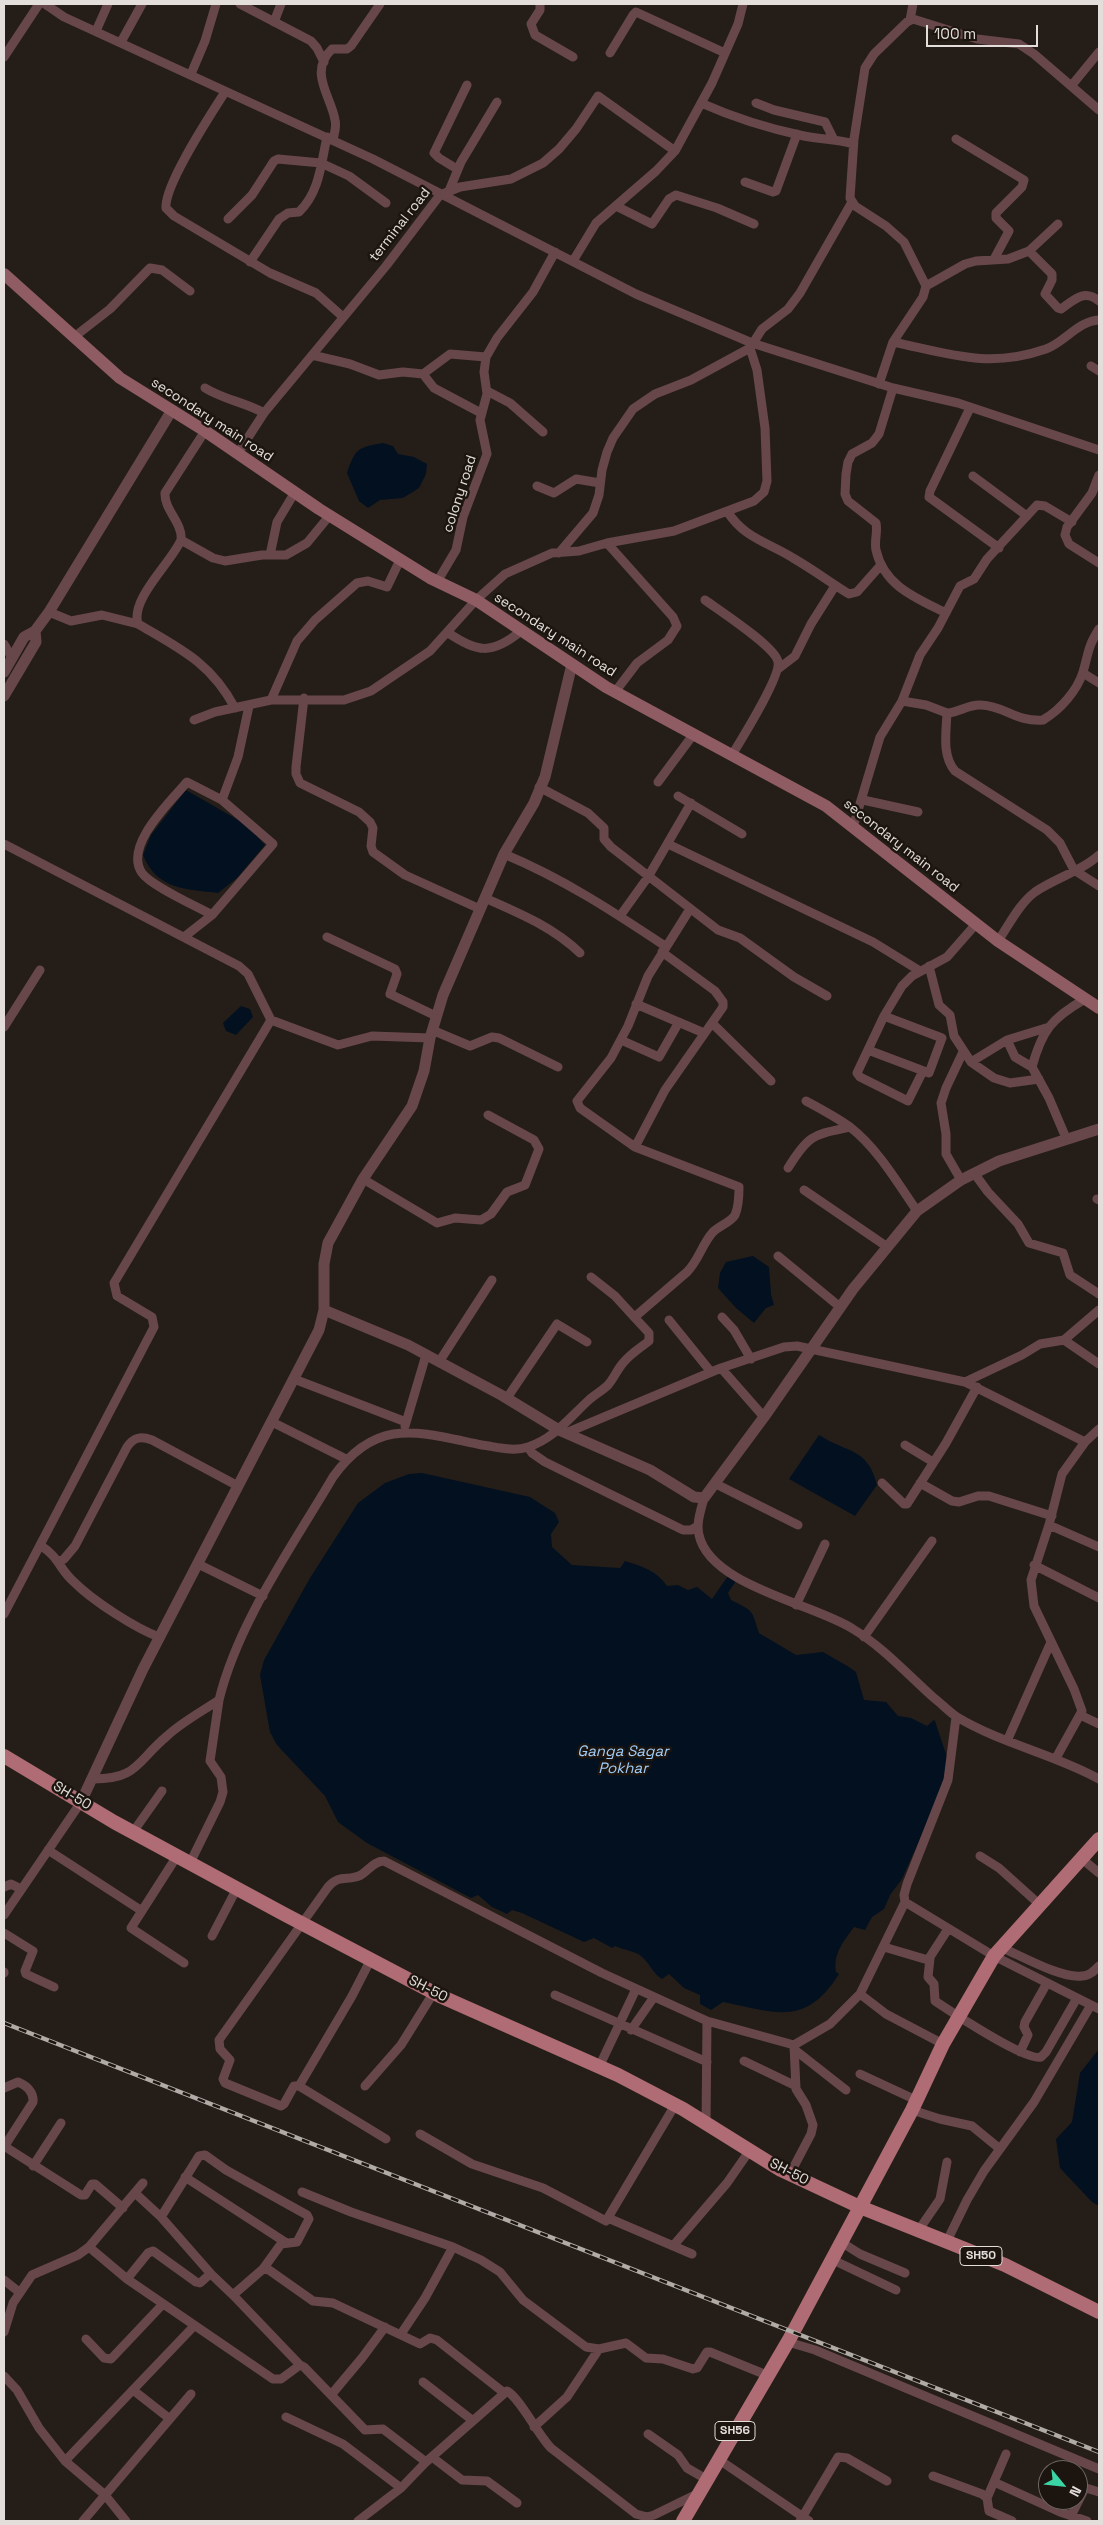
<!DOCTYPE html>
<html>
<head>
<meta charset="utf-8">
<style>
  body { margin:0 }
  #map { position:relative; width:1103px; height:2525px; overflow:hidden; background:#251e18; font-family:"Space Grotesk",sans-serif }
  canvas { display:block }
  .frame { position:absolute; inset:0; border:5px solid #e3deda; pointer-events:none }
  .north { position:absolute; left:1038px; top:2460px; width:50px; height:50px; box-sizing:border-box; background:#1c150f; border:1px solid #6c6560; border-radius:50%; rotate:118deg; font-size:14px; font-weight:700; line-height:20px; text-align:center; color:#e3deda }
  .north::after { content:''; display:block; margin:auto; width:18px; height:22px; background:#3ad4a5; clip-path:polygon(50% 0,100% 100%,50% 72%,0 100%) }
  .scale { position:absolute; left:926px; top:25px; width:112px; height:22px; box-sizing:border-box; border:2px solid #e3deda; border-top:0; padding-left:6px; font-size:15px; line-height:18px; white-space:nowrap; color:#e3deda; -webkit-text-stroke:4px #1c150f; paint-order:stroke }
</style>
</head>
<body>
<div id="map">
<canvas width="1103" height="2525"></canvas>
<div class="frame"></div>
<div class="north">N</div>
<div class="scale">100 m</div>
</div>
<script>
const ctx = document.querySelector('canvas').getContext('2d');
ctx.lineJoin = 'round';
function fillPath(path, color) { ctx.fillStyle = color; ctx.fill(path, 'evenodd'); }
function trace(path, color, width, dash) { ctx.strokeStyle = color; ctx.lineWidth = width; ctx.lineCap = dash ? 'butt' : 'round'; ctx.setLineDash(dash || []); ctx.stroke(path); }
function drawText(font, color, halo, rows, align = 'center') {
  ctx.font = font + ' "Space Grotesk",sans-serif'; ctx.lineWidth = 5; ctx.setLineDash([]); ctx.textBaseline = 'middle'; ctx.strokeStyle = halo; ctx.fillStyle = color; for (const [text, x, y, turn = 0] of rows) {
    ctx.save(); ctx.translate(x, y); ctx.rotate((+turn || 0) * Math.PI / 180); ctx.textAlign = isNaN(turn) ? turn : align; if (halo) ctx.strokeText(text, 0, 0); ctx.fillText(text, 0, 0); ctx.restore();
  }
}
const water = new Path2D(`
  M383 443 393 446 398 454 414 457 427 464 426 474 419 488 403 498 380 500 368 508 359 501 347 473C355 449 358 447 383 443Z
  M186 790 245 824 265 845 237 878 218 893C186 889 157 890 143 855L151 835Z
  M241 1006 250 1009 253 1017 236 1035 226 1031 223 1023Z
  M753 1256 769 1267 771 1294 774 1305 766 1308 754 1323 736 1308 718 1288 720 1273 726 1262Z
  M819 1435C846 1453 868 1447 877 1485L855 1516 789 1479Z
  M422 1473 530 1497 555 1513 559 1522 551 1534 552 1547 572 1565 620 1568 625 1561C642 1566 657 1571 667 1586L678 1585 688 1590 697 1587 712 1599 728 1576H733L736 1581 728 1593 731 1600C754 1612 751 1608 759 1633L796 1655 823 1652 849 1667 856 1672 864 1700 886 1702 898 1716 911 1718 927 1726 934 1720 935 1721 947 1757 944 1777 936 1803 902 1879 890 1895 884 1909 872 1917 865 1930 854 1927C843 1942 833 1954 836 1972L839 1974C805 2028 775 2012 723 2002L711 2010 700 2004V1995L684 1988 669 1974 662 1979C653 1974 649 1962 641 1956 636 1951 623 1950 615 1946L612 1948 594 1938 584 1942 522 1913 512 1910 507 1914 492 1907 478 1895 471 1898 367 1843 338 1822 325 1796 277 1745 270 1732 260 1675 264 1660 310 1578 358 1503 385 1483 409 1474Z
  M1099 2049V2206L1092 2202 1060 2168 1056 2139 1072 2122 1080 2073Z`);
const minor = new Path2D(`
  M45 4 64 17 373 159 636 294 752 343 893 388 958 403 1099 450
  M240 4 311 41 317 48 324 62
  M540 4V10L531 24 535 35 573 57
  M910 20 913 4
  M274 22 281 4
  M96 31 108 4
  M121 42 142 4
  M610 53 633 15 636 12 725 53
  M4 57 39 4
  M191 74 205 41 216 4
  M1072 85 1099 52
  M225 92C211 114 164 185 166 208L174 216 270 273 316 293 343 317
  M701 103C737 119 766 128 804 136 822 140 835 138 853 144
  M756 103 774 110 825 122 833 138
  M956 139 1024 180 1022 187 996 213V218L1009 231 994 259
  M333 140C334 134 337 127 335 120 331 96 308 72 332 49H347L351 46 380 4
  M457 169 439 158 434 153 467 85
  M745 182 773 192 776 191 797 134
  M449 191 461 162 497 102
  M616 206 652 224 669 199 676 195 717 208 754 224
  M228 219 252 195 274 161 278 159 321 163 349 176 386 203
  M1029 251 1052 274V280L1045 294 1058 308 1061 309C1075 299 1084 289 1099 301
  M573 261 596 223 656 171 675 151 712 83 738 24 743 4
  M250 262 279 219 288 213 299 212C320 192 321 163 327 137
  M926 286 965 264 976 261 1008 259 1029 251 1058 224
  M74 337 110 309 150 268 162 270 190 291
  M893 342C950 354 988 369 1046 349 1065 342 1078 321 1099 320
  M312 355 350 364 379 375 403 372 423 374 450 354 486 357
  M1091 366 1099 371
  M423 374 434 388 481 413
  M879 384 893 342 923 297 926 286 904 242 886 226 855 206 850 198 854 139 865 68 874 54 907 22 913 19 977 39 1019 44 1034 54 1099 110
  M205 388C224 400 245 402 264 413
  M893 388 879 434 872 443 852 454 848 462 846 474 845 494 848 501 876 523C878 532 874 541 876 550 884 586 916 598 946 613
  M487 391 510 403 543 432
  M970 408 930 491 929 497 999 548
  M205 431 165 493C164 510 183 523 181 540 171 563 130 599 138 624 181 649 211 663 235 708
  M238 453 264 413 386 266 440 195 460 187 511 179 543 163 559 149 576 129 598 96 675 151
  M1099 475 1092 493 1067 527 1065 535 1069 544 1099 563
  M973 476 1027 516
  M537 486 554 493 576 479 600 483
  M727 511C744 538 767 542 793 558 812 569 830 582 849 594L857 592 880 566
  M181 540 213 558 225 561 262 555H286L307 543 330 515
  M607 543 673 617 677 626 668 640 637 663 615 692
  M559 553 593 513 599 495 602 470 607 452 613 438 633 409 655 394 691 380 750 348 762 329 788 309 800 293 852 202
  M270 555 277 522 295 492
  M437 582 456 550 463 517 487 454 480 420 487 394 484 372 486 357 497 338 533 292 555 252
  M705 600C720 611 776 647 778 662 781 676 741 740 732 755
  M49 612 71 621 102 615 138 624
  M447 632C477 653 492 655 521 631
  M4 644 12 658
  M778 669 795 656 811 624 835 586
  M1083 673 1099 683
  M304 698 296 767V774L300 783 359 812 370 822 373 828 371 846 373 852 405 875 480 909
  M271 700 297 641 315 620 357 583 368 581 387 587 400 560
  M902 701 926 705 947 713C959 713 968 704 981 705 1005 706 1016 722 1043 720 1060 710 1077 691 1083 672 1089 652 1087 648 1099 629
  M947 713C946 733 942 756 955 771L1047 830 1060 843 1074 870 1099 886
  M194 720 215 712 271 700H344L371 691 430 651 476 600 505 574 552 553 579 551 607 543 674 531 754 501 764 492 767 481 765 428 757 370 750 348
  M658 782 693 735
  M539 787 588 813 604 828V839L611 847 718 930 740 938 794 977 827 996
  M678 796 742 834
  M222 800 187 782C171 801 123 846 142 873 151 886 196 906 212 915L273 844 222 800 238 757 249 706
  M863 800 918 812
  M853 827 880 737 902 701 920 655 938 628 960 586 974 579 987 559 1037 505 1045 506 1072 522
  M4 844 239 966 248 974 271 1020 114 1283 117 1296 152 1317 154 1327 4 1614
  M668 844 873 942 920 971
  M504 854C562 878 614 912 665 946
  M485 898C519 913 553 927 580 953
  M620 916 648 877 691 803
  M184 937 212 915
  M327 937 395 969 397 974 390 994 436 1016
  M998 941C1009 925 1019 904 1035 892 1055 878 1082 871 1099 855
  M929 966 939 1005 950 1015 954 1036 971 1062 994 1078 1010 1083 1039 1079
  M636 1004 704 1033
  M271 1020 338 1045 372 1036 430 1038
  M712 1023 771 1081
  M4 1027 40 970
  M432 1030 470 1046 492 1037 499 1038 558 1067
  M621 1040 659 1057 679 1022
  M1007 1040 1015 1057 1032 1067
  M868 1050 929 1073 942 1038 884 1016
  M971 1062 1007 1040 1046 1028
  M923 1071 908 1101 860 1077 857 1073 884 1016 902 986 912 976 947 957 976 924
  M806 1101C821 1109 836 1117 850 1127 878 1149 897 1182 917 1211
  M1066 1138 1049 1098 1032 1067C1042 1030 1052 1018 1085 999
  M635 1147 665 1090 723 1007V1002L715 991 662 952
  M788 1168C809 1134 813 1135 850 1127
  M974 1173 988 1192 1018 1224 1029 1243 1063 1253 1070 1275 1099 1294
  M363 1179 437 1223 455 1218 481 1220 491 1214 507 1192 525 1185 539 1149 534 1140 488 1115
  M961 1180 946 1154V1134L941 1103 946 1088 963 1052
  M804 1190 886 1246
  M1097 1199 1099 1200
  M778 1256 840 1307
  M591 1277 615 1296 636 1319
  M722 1317 734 1330 751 1359
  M669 1320 711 1372
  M1064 1340 1099 1364
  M439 1362 492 1280
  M721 1368 764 1417
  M294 1379 406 1422
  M965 1382 1022 1355 1040 1344 1064 1340 1099 1310
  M507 1398 557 1324 587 1342
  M272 1422 346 1459
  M405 1426 426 1355
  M566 1433 721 1368 784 1347 797 1346 965 1382 1085 1442 1062 1474 1049 1525 1031 1580 1034 1606 1074 1689 1082 1711 1056 1758
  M1085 1442 1099 1429
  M905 1445 933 1462
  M528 1447 532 1453 545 1462 683 1530H691L698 1526
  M882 1483 904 1504H907L946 1443 977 1387
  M920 1483 952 1501 959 1502 978 1496H989L1052 1516
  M716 1484 798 1525
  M704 1498C701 1510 696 1523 699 1535 710 1586 815 1604 853 1629 883 1647 908 1675 934 1698 942 1704 949 1712 957 1717 1002 1744 1054 1754 1099 1779
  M1049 1525 1099 1547
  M40 1545C60 1558 59 1569 74 1582 93 1601 135 1628 159 1637
  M59 1561 64 1559 75 1546 127 1447C134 1437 141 1436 152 1440L238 1486
  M198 1564 263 1596
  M1034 1565 1099 1598
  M796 1605 825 1544
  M864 1637 932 1541
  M1080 1715 1099 1724
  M956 1717 948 1780 907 1884 904 1895 905 1902 994 1956 1099 2009
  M1007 1741 1051 1642
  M93 1779C138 1779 136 1762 167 1736 182 1722 201 1712 219 1700 238 1622 292 1547 333 1477 377 1416 418 1432 482 1445 497 1447 513 1452 528 1447 554 1439 571 1416 590 1399 596 1394 603 1390 608 1385 614 1378 617 1370 623 1363 630 1354 640 1348 649 1341V1333L636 1319 637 1315 687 1272C699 1260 702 1244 713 1232 719 1226 731 1222 735 1215 739 1206 739 1196 739 1187L635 1147 580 1108 577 1101 611 1058 628 1026 648 976 690 909
  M133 1832 162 1791
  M48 1850 142 1911
  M177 1856 131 1928 184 1963
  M980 1856 999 1868 1039 1904
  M1081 1858 1099 1873
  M190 1863 220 1802 223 1792 221 1777 210 1761 219 1700
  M4 1887 11 1884 21 1889
  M4 1915 81 1802
  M4 1933 33 1951 25 1971 26 1974 54 1987
  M212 1936 237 1888
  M884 1947 928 1960 948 1929
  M1000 1947C1020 1955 1061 1979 1082 1976 1089 1976 1094 1971 1099 1966
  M930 1958 928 1977 934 1984 935 2001C950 2011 1027 2062 1041 2057L1046 2052 1077 1998
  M4 1972V1973
  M860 1994 886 2014 943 2044
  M555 1995 707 2062
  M631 2030 654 1997
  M795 2050 846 2090
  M1020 2052 1028 2035 1024 2027 1025 2022 1047 1983
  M744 2061 796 2086
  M599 2067 636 1989
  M860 2074 916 2100
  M299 2086 352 1996 371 1959
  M365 2086 401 2045 434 1992
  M4 2088 18 2082C26 2085 34 2092 33 2102L4 2147
  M912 2110 940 2119 972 2126 1000 2149
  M706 2124 707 2021
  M420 2134 472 2164 543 2188 606 2221 675 2105
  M386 2139 299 2086H294L284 2104 281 2106 225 2083 223 2079 230 2060 220 2049 219 2040 328 1887C340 1873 348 1882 361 1875 369 1870 374 1861 384 1861L602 1973 707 2021 794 2045 830 2024 860 1994 905 1902
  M4 2146 81 2195H85L92 2184H95L123 2208
  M33 2166 61 2123
  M790 2174 811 2134 813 2125 806 2105 796 2089 794 2045
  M185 2177 285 2242
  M302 2192 351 2212 453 2247 481 2260 500 2272 523 2300 586 2347 599 2349 626 2343 646 2358 663 2359 693 2369 697 2368 707 2352H710L769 2376
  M135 2193 161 2217 211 2274
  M161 2217 199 2156 205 2155 226 2170 307 2215 309 2219 297 2242 281 2244 263 2269
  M608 2218 692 2254
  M918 2231 940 2199 947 2162
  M841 2242 860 2254 905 2273
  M946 2243 967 2200 984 2171 1034 2102 1091 2005
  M673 2246 727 2183 750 2150
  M89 2247 127 2279 148 2253 153 2251 196 2282 200 2283 209 2275H212L233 2295 263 2269 269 2270 313 2301 333 2303 420 2344 430 2338 437 2340 503 2392
  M831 2259 896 2290
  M127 2279 273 2379H281L300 2365 304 2367 365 2430 383 2429 426 2462
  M4 2280 19 2292
  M233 2295 300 2365
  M4 2332 13 2303 32 2275 78 2255 89 2247 143 2183
  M401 2334 425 2298 453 2247
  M86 2339 104 2358 111 2359 163 2304
  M788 2342 815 2350 1099 2469
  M4 2376 17 2390 39 2428 65 2461 105 2495 126 2521
  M423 2382 472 2420
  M133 2390 170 2419
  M331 2395 362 2358 385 2327
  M286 2417 343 2444 401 2488
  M534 2427 567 2397 599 2349
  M648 2434 678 2455 687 2468 706 2479
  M432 2457 462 2480 487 2481 517 2503
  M718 2459 809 2521
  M65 2461 194 2326
  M933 2476 982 2494 987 2498 989 2511 1012 2521
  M994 2482 1060 2512 1087 2521
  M987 2498 1006 2454
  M1071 2516 1084 2490 1086 2488 1099 2492
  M83 2521 191 2394
  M358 2521 401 2488 426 2462 507 2391C520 2398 538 2435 551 2448L636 2514 647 2517 654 2515 697 2494
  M800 2521 838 2457 847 2458 887 2481`);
const tertiary = new Path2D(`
  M4 672 24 637 35 631 49 612 172 410
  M4 696 36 642 35 631
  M324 1310 408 1345 503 1396 559 1430 650 1470 694 1497 704 1498 764 1417 853 1289 917 1211 961 1180 999 1161 1099 1129
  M81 1802 143 1669 319 1330 324 1310V1264L328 1243 363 1179 412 1106 424 1071 430 1038 443 995 504 854 534 803 545 777 572 664`);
const secondary = new Path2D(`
  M4 274 120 378 205 431 319 509 430 578 476 600 606 687 826 806 998 941 1099 1008`);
const primary = new Path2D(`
  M4 1756 114 1822 282 1913 440 1996 618 2075 683 2109 781 2170 860 2207 1005 2265 1099 2312
  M683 2521 790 2338 912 2110 943 2044 994 1956 1099 1839`);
const rail = new Path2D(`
  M4 2023 1099 2452`);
const shields = [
  [981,2256,42],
  [735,2431,40]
];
const shieldNames = [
  ["SH50",981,2256],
  ["SH56",735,2431]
];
const streetNames = [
  ["terminal road",400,225,-52],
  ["secondary main road",212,420,33],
  ["colony road",460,494,-72],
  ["secondary main road",555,635,33],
  ["secondary main road",901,846,38],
  ["SH-50",72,1796,31],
  ["SH-50",428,1989,27],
  ["SH-50",789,2172,27]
];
const waterNames = [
  ["Ganga Sagar",623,1752],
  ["Pokhar",623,1769]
];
fillPath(water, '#021020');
trace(minor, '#68474b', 9);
trace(tertiary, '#68474b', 11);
trace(secondary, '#905c63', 12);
trace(primary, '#b06c75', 14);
trace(rail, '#b0aba6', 4.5);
trace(rail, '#1c150f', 2.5, [8]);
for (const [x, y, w] of shields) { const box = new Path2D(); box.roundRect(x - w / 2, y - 9.5, w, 19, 4); ctx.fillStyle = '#1c150f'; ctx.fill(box); trace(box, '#e3deda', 1); }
drawText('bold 12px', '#e3deda', null, shieldNames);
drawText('14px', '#e3deda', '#1c150f', streetNames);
drawText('italic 15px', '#a0cdf9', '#1c150f', waterNames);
</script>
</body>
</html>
